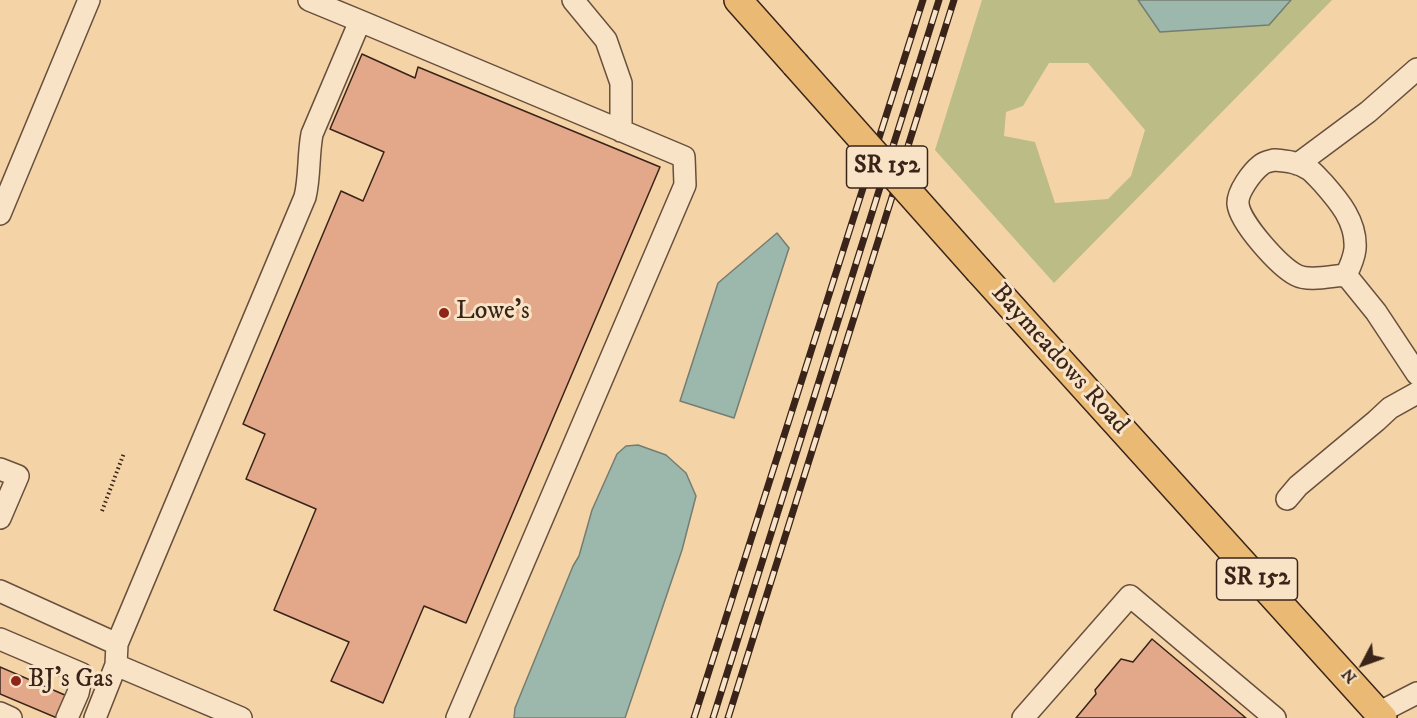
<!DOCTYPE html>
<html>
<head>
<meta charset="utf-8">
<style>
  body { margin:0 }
  #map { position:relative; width:1417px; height:718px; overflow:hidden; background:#f4d4a7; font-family:"IM FELL DW Pica",serif }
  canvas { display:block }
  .north { position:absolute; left:1333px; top:634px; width:60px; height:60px; -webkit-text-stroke:4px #f8e3c6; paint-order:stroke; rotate:229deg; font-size:16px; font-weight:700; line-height:24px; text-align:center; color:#3a241a }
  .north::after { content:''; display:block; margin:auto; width:21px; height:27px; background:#3a241a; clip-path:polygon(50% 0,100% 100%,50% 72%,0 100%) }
</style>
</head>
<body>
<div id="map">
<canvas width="1417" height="718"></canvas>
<div class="north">N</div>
</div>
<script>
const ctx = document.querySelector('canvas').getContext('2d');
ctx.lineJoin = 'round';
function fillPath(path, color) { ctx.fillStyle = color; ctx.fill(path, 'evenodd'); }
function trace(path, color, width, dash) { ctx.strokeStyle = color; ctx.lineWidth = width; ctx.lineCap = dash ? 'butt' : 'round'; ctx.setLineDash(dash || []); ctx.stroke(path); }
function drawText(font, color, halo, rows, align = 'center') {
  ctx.font = font + ' "IM FELL DW Pica",serif'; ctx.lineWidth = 6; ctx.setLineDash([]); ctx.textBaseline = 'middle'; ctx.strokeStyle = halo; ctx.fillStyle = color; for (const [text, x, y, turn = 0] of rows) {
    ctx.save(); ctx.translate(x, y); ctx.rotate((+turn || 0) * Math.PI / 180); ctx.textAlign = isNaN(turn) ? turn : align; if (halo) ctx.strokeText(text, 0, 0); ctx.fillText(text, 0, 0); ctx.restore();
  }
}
const green = new Path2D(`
  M982 0H1138V1L1268 25 1291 0H1332L1054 283 935 150ZM1049 63H1088L1145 130 1131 176 1108 199 1055 203 1035 142 1004 136 1006 112 1023 106Z`);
const water = new Path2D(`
  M1138 0H1291L1269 25 1160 32Z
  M777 233 789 248 734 418 680 401 718 283Z
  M638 445 666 455 686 473 696 496 682 550 625 718H514L515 708 573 566 579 556 592 510 617 454 626 446Z`);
const building = new Path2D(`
  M362 54 415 78 418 67 660 167 466 623 424 606 383 703 331 681 349 642 274 610 316 509 246 479 265 434 243 424 341 191 363 201 384 152 330 129Z
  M1152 639 1246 718H1076L1096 694 1095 690 1121 659 1133 662Z
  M0 667 81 702 57 718 0 694Z`);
const path = new Path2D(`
  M102 511 124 453`);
const minor = new Path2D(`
  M573 0 606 40 621 83V131
  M360 21 684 157 685 185 457 718
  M1274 160C1286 161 1299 162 1310 170 1314 173 1319 179 1323 183 1339 201 1357 222 1355 249 1354 258 1350 267 1346 275 1331 276 1309 282 1296 275 1279 266 1240 223 1238 204 1237 192 1252 172 1261 165 1264 162 1270 161 1274 160Z
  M1298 164 1368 112 1417 69
  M0 214 89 0
  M1346 275 1376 312 1417 374
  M0 469 18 476 0 518
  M1287 499 1298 486 1376 421 1390 408 1417 393
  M0 591 117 644 116 665 95 718
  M0 639 82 674 78 693 67 718
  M117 644 305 197C310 177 308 155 312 134L360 21 309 0
  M116 665 241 718
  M0 713 11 718
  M1378 713 1417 693
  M1023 718 1130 596 1275 718`);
const major = new Path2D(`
  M738 0 795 64
  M979 271 1383 718`);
const rail = new Path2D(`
  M694 718 923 0
  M713 718 939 0
  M728 718 954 0`);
const majorBridge = new Path2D(`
  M795 64 979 271`);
const markers = [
  [444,313,6,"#8f2418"],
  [16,681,6,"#8f2418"]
];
const shields = [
  [887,167,81],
  [1257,579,81]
];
const shieldNames = [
  ["SR 152",887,167],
  ["SR 152",1257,579]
];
const poiNames = [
  ["Lowe's",456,313],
  ["BJ's Gas",28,681]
];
const streetNames = [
  ["Baymeadows Road",1059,360,48]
];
fillPath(green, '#bcbc87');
fillPath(water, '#9cb8ac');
trace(water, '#757d72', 1.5);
fillPath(building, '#e3a789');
trace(building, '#3a241a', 1.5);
trace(minor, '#68503d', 24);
trace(major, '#3a241a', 30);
trace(path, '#3a241a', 4, [1.5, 3]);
trace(minor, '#f8e3c6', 21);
trace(major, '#eaba74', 27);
trace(rail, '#3a241a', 7);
trace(rail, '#f8e3c6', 4.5, [14]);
trace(majorBridge, '#3a241a', 30, []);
trace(majorBridge, '#eaba74', 27);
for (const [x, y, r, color] of markers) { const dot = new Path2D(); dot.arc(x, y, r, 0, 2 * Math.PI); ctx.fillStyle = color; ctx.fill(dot); trace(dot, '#f8e3c6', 2); }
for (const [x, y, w] of shields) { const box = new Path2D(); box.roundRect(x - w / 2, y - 21, w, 42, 4.5); ctx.fillStyle = '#f8e3c6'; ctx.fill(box); trace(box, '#3a241a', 1.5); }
drawText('bold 24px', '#3a241a', null, shieldNames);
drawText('26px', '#3a241a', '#f8e3c6', poiNames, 'left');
drawText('26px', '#3a241a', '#f8e3c6', streetNames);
</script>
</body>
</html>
